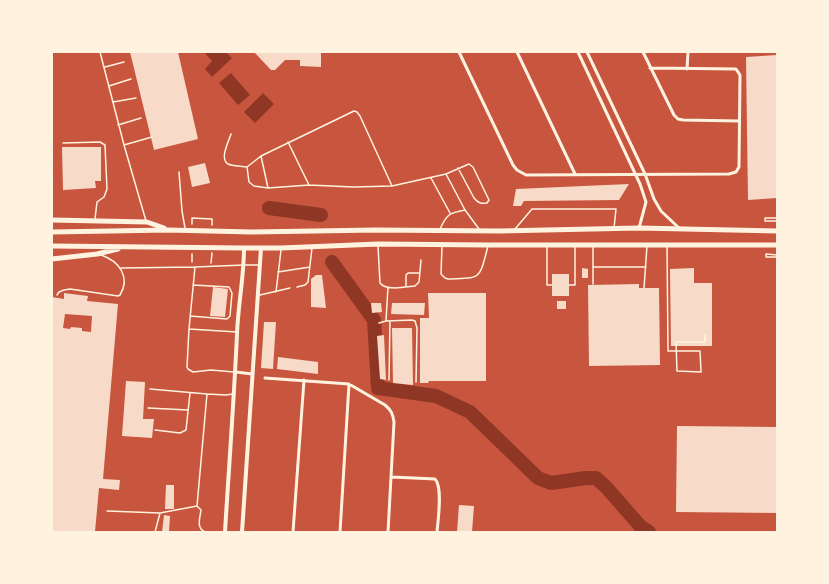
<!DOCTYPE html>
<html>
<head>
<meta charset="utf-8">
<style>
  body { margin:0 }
  #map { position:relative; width:829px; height:584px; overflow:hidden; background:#c8553d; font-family:Raleway,sans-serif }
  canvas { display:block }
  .frame { position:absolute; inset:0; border:53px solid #fff3e0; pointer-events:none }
</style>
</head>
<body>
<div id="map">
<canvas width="829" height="584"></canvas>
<div class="frame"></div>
</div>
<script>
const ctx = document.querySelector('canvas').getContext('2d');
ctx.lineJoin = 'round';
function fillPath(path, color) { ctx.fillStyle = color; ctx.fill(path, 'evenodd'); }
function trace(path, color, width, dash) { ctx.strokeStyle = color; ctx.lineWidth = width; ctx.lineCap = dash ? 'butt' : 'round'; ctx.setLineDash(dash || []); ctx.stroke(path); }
const water = new Path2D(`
  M204 52H226L232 58 212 77 205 69 212 61Z
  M231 73 250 95 238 105 219 83Z
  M263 93 274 104 255 123 244 112Z`);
const river = new Path2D(`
  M269 208 321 215
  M332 262 374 320 378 388 436 396 470 412 538 478 551 483 586 478H596L606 487 641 527 649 532`);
const building = new Path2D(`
  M130 52H178L198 139 154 150Z
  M256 52H321V67L300 66V60H285L275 70H271L255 53Z
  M777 55V198L748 200 746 57Z
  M62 147H101V181H95L96 188 63 190Z
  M205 163 210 183 192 187 188 167Z
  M629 184 619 200 524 201 521 206H513L516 189Z
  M582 268 588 269V278H582Z
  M694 268V283H712V346H671L670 269Z
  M552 274H569V296H552Z
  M316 275H322L326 308 311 307V279Z
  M639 284V288H659L660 365 589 366 588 285Z
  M213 287 228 289 225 317 210 316Z
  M64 293 88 296 87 301 118 304 103 479 120 480 119 490 99 488 95 532H52V297L64 299ZM65 314 92 316 91 332 82 331V328L71 327 70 329 63 328Z
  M428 293H486V381H429L428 383H420V318H429Z
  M557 301H566V309H557Z
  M371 303H381L382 312 372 313Z
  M392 303H425L424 315 391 314Z
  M264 322H276L273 369 261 368Z
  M392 328H412L413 385 393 383Z
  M384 335 386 380 380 379 377 336Z
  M278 357 318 362V374L277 369Z
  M126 381 145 382 143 419H154L152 438 122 436Z
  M677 426 777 427V513L676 512Z
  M166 485H174V509H165Z
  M459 505 474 506 472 532H457Z
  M164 515 170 516 169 532H162Z`);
const path = new Path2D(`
  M777 218H765V221H777
  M192 224V218L212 219V225
  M777 255 766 254V257H777
  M192 262V254
  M211 263 212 253`);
const service = new Path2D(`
  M100 52 124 145 146 221
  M105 67 124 62
  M109 86 131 79
  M113 102 136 98
  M118 125 141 118
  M231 134C229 141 219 159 228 164 232 166 241 166 247 167L261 156
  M288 142 309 185 353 187 392 186 446 174 469 164 473 167 489 200 487 203C481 204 478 203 474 198L458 168
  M63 143 100 142 105 145 107 189 104 197 97 202 95 219
  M124 145 152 137
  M247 167 249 182 254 186 268 188
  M179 172 182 211 185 228
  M446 174 465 210 479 229
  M431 178 450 213
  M309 185 268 188 261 156 354 111 357 112 360 116 392 186
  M440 229C447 214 449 213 465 210
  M515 229 532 209H616L614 228
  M378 246 380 283C386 291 405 287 415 286L419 282 421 260
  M442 246 441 274 445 278 448 279C483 278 479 279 488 246
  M667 246 668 351H700L701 372 677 371 676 342H705V335
  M547 247V285H552
  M593 247V267H646
  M195 267 189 329 237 332
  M121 268 195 267 244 265H259
  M278 272 310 267
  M593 284V267
  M569 285H575V247
  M297 287 305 285 308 282 312 248
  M406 287V275L408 273H420
  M644 288 647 246
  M276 292 281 250
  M57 295 59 292 64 290 70 289 118 296 120 295C131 277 119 261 101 255
  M260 295 290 288
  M190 316 227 319 230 316 232 293 229 287 193 285
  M386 321 388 287
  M379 323 386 321 412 320 415 321 417 328 416 382
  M189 329 187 367 188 369 193 372 211 370 234 372
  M389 380 390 321
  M150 389 207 394
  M148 408 188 410
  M155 430 180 433 186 430 190 393
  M197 506 207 394 226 395 233 394
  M107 511 160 513
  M155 532 160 513 197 506 201 510C200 518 196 528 205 532`);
const minor = new Path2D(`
  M459 52 513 165 517 170 526 175 729 174 736 172 739 167 740 75 736 69 650 68
  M517 52 575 174
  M578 52 640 184 646 202 639 228
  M587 52 645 174 654 199 661 211 679 228
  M643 52 674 115 678 119 683 120 739 121
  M687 69 688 52
  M236 372 252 374
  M265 378 349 384 385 405C391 410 393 414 394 422L388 532
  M392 477 435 479C443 487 438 520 437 532
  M293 532 304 380
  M340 532 349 384`);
const tertiary = new Path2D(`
  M225 532C229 466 234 400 237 334 238 305 244 277 244 248
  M242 532 261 248`);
const trunk = new Path2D(`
  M52 220 147 222 164 228
  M52 232 168 230 252 232 376 230 499 231 639 228 777 231
  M52 246 244 248H281L378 244 488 245H777
  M52 259 97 254 118 249`);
fillPath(water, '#8f3625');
trace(river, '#8f3625', 14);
fillPath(building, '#f7dbc8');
trace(path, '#fff3e0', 1.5);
trace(service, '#fff3e0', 1.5);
trace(minor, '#fff3e0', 3);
trace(tertiary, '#fff3e0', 4);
trace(trunk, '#fff3e0', 5);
</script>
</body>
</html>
